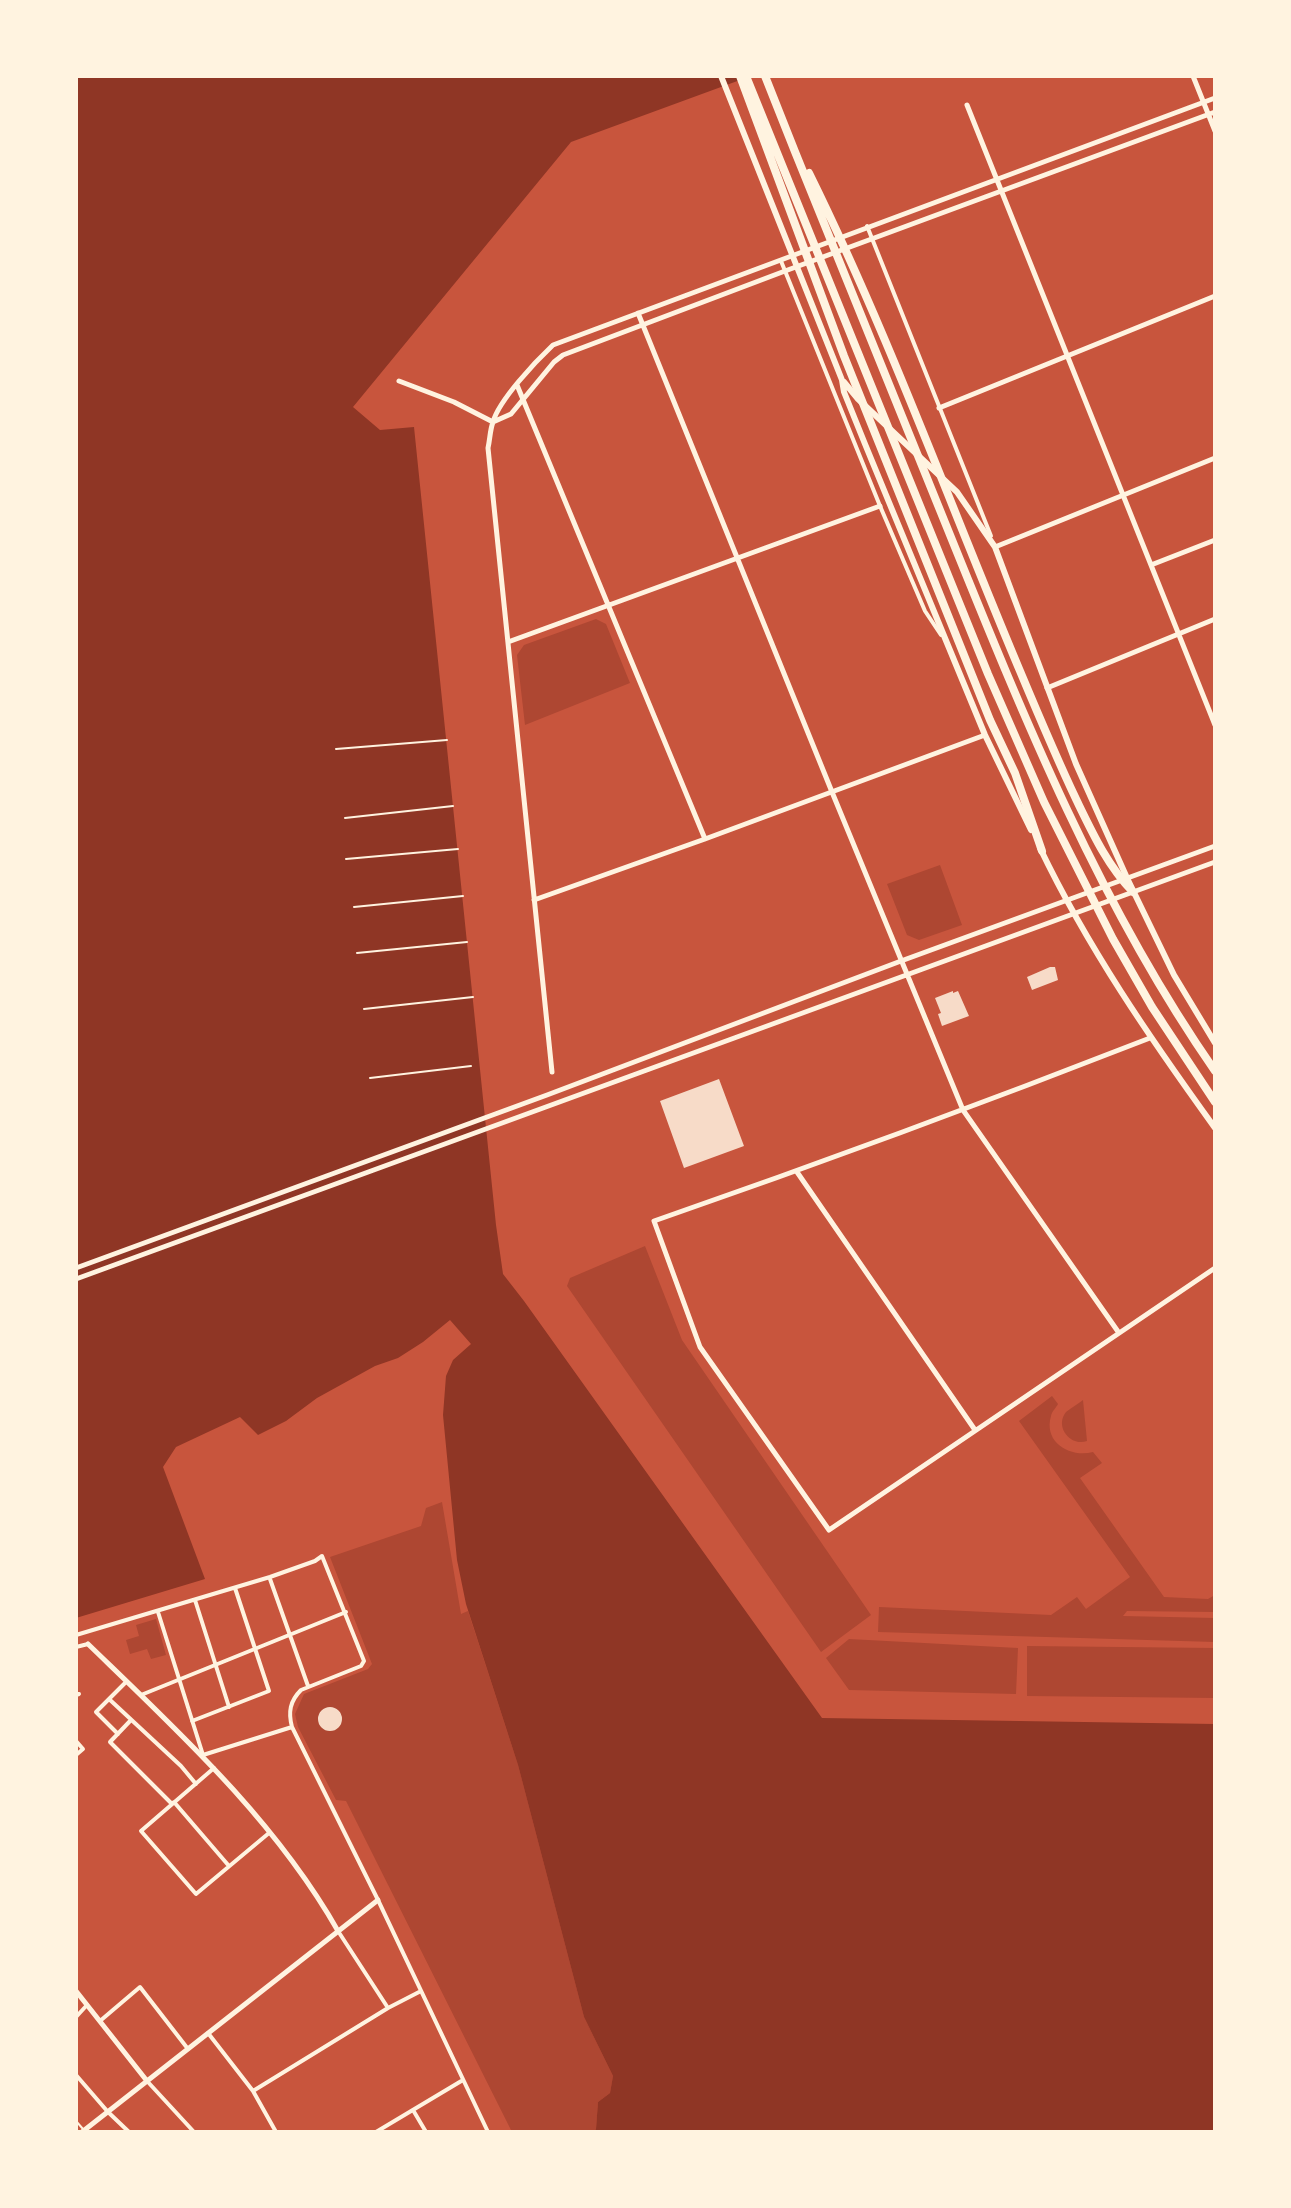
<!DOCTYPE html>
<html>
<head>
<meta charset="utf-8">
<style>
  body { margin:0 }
  #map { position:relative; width:1291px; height:2208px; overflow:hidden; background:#c8553d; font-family:"Public Sans",sans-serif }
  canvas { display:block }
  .frame { position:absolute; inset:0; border:78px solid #fff3e0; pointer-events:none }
</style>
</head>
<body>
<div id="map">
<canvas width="1291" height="2208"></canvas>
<div class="frame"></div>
</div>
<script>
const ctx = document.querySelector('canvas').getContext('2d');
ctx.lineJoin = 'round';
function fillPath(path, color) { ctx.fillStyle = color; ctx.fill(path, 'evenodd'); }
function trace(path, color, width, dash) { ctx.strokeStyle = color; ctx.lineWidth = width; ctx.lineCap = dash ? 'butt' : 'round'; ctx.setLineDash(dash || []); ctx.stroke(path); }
const green = new Path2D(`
  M596 619 606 624 630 683 525 725 517 655 524 645Z
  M940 865 962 925 919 940 907 935 887 884Z
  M645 1246 682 1340 871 1615 821 1652 567 1286 570 1278Z
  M1052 1396 1058 1404C1056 1408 1052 1411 1051 1416 1043 1443 1071 1458 1093 1452L1102 1463 1080 1478 1164 1597 1208 1599 1215 1595V1612L1127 1611 1123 1616 1215 1618V1642L878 1632 879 1607 1051 1615 1077 1597 1086 1609 1130 1577 1019 1421Z
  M1083 1400 1087 1441C1071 1447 1054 1427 1066 1412 1071 1408 1078 1404 1083 1400Z
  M442 1502 461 1614 468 1611 518 1765 584 2017 613 2076 610 2093 598 2102 596 2129 594 2132H512L346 1801 336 1800 298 1727 295 1714 304 1694 368 1669 372 1664 330 1557 421 1526 426 1508Z
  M156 1619 166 1655 151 1659 147 1649 130 1654 126 1640 139 1636 136 1625Z
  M849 1639 1018 1648 1016 1694 849 1690 826 1658Z
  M1027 1646 1215 1648V1698L1027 1696Z`);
const water = new Path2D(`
  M76 76H751L571 142 353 407 380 430 414 427 496 1225 503 1274 524 1301 822 1718 1215 1724V2132H594L596 2129 598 2102 610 2093 613 2076 584 2017 518 1765 466 1604 457 1560 443 1415 446 1376 453 1360 471 1344 450 1320 423 1342 398 1358 375 1366 317 1398 286 1421 258 1435 240 1417 176 1447 163 1467 205 1579 76 1618Z`);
const building = new Path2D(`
  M1050 967H1055L1058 980 1032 990 1027 977Z
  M953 991V993L958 991 969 1016 942 1026 938 1014 941 1013 935 998Z
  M719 1079 744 1146 684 1168 660 1101Z
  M318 1719a12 12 0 1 1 24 0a12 12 0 1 1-24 0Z`);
const path = new Path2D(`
  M336 749 447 740
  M345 818 453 806
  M346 859 458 849
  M354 907 463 896
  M357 953 467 942
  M364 1009 473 997
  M370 1078 471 1066`);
const service = new Path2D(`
  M76 2121 83 2129`);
const minor = new Path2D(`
  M867 226 991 536
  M781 261 880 506 925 611 941 635
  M270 1579 308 1686
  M195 1600 229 1707
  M158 1612 203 1755 292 1727
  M76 1635 270 1577 315 1561 322 1556 364 1661 361 1666 301 1690C290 1701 288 1712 292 1727L378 1900 488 2132
  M76 1647 88 1644
  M126 1682 109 1699 181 1766 196 1784
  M76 1695 79 1694
  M141 1695 346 1612
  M109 1699 96 1712 118 1734
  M131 1720 110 1742 172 1804
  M192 1721 269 1691 235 1588
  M76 1741 83 1749 76 1755
  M214 1768 141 1831 196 1894 269 1833
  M174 1802 229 1866
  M338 1931 388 2008
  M76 2017 87 2005
  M100 2021 140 1987 188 2049
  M208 2033 253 2091 276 2132
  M76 2075 108 2112 129 2132
  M147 2081 194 2132
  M253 2091 388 2008 421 1991
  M413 2110 426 2132
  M376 2132 463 2080`);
const tertiary = new Path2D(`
  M1193 76 1215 131
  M967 105 1215 725
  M638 313 832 792 963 1110 1119 1333
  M399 381 454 402 493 422
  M517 385 705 839
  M939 408 1215 296
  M493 422 511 414 554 362 563 355 785 271 1215 112
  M995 547 1215 458
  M1151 565 1215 540
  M508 642 880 506
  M1047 688 1215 619
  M534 900 705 839 985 735
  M1150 1038C986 1102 821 1163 654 1221L700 1347 829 1530 1215 1268
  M552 1072 488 448C490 439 490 430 493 422 499 400 536 361 553 345L1215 98
  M797 1172 975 1430
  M76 1268 547 1095 901 961 1215 846
  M76 1279 1215 862
  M88 1644C179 1732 275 1820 338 1931
  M76 1991 147 2081
  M82 2132 378 1900`);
const secondary = new Path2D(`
  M721 76 842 380 844 392 865 444 947 643 985 735 1031 830
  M844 382 858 399 957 492 995 547 1076 764 1127 878 1174 975 1215 1043
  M1040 848C1088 948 1150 1038 1215 1128`);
const motorway = new Path2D(`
  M740 76 844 356 990 720 1015 773 1042 851
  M746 76 988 674 1044 802 1113 939 1152 1007 1215 1102
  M765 76C824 226 885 375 946 525 1022 713 1098 903 1215 1071
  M809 173C889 335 950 505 1020 671 1038 714 1056 757 1076 799 1092 832 1107 865 1133 892`);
fillPath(green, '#ae4732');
fillPath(water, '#8f3625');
fillPath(building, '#f7dbc8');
trace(path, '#fff3e0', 2);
trace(service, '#fff3e0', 2);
trace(minor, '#fff3e0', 4);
trace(tertiary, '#fff3e0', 5);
trace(secondary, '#fff3e0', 6);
trace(motorway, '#fff3e0', 8);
</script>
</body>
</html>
